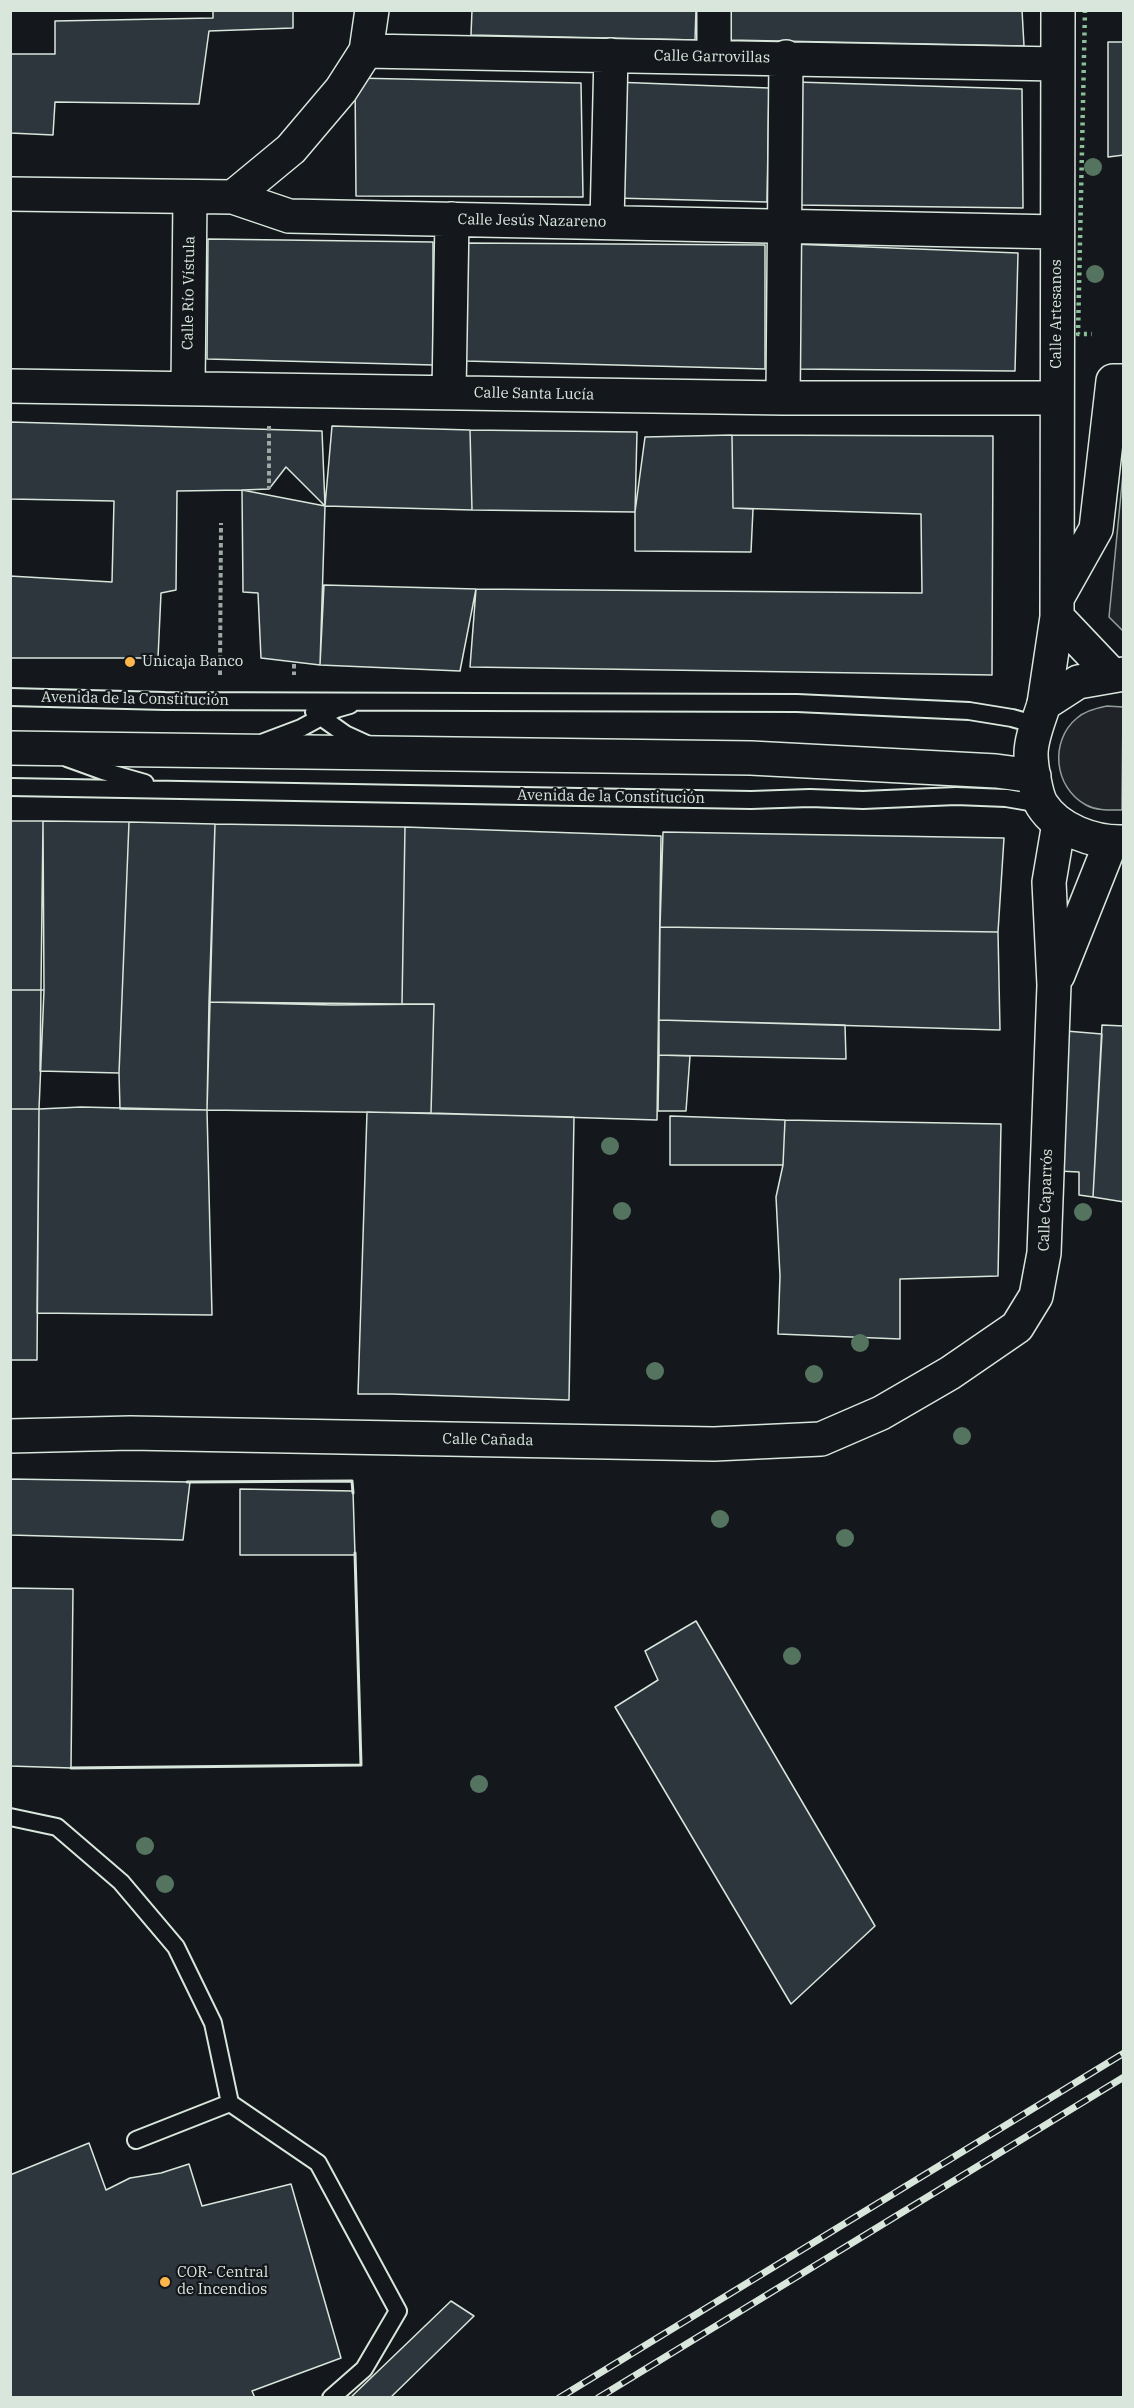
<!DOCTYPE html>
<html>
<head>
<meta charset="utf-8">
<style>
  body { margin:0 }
  #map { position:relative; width:1134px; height:2408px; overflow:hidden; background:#14181c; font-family:"IBM Plex Serif",serif }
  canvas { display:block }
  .frame { position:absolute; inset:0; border:12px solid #d8e6dc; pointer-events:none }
</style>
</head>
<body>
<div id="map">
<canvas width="1134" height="2408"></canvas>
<div class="frame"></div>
</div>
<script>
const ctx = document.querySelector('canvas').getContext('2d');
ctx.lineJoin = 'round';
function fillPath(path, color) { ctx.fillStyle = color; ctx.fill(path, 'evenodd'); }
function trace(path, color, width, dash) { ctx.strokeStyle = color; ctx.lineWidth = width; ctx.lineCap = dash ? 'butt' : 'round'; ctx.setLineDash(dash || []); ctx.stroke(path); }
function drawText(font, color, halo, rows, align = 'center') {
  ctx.font = font + ' "IBM Plex Serif",serif'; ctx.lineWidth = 4.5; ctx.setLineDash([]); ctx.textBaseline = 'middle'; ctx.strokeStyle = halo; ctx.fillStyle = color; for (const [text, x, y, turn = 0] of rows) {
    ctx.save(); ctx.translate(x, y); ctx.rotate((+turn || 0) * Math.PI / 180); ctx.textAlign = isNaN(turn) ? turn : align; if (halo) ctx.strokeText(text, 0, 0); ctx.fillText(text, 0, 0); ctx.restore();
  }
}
const green = new Path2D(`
  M1123 473V631L1109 617Z
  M1107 706 1123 707 1122 810C1110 810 1097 811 1086 805 1054 788 1049 741 1077 718 1085 711 1096 708 1107 706Z`);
const building = new Path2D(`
  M213 10H293V28L209 31 199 104 55 102 53 135 10 133V54H55V21L213 18Z
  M472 10H696L695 40 471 35Z
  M730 10H1022L1024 46 729 40Z
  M1108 42H1124V155L1108 157Z
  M355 78 581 83 583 197 356 196Z
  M615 82 769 88 767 202 615 198Z
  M796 82 1022 89 1023 208 795 205Z
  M208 239 433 242V365L207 359Z
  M464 243 765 245V369L465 361Z
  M792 244 1018 253 1015 371 795 369Z
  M10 422 322 431 325 506 242 490 177 491 176 590 161 593 158 658H10V576L112 582 114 501 10 499Z
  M332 426 470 430 472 510 325 506Z
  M470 430 637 432 635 512 472 510Z
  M732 435 993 436 992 675 470 667 476 589 922 593 921 514 733 508Z
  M732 435 733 508 753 509 751 552 635 551V512L645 437Z
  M286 467 325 506 320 665 261 658 258 593 243 592 242 490 269 489Z
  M324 585 476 589 460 671 320 665Z
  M10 821H43L44 990H10Z
  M43 821 129 822 119 1073 40 1071Z
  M129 822 215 824 207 1110 120 1109 119 1073Z
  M215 824 405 827 402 1004 209 1002Z
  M405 827 661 836 657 1120 431 1113 434 1004H402Z
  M663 832 1004 838 998 932 660 927Z
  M660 927 998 932 1000 1030 659 1020Z
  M10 990H44L39 1109H10Z
  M209 1002 333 1005 434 1004 431 1113 207 1110Z
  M659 1020 845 1025 846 1059 659 1055Z
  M1102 1025 1124 1026V1202L1093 1197Z
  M1066 1031 1102 1034 1093 1197 1079 1195V1172L1058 1171Z
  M659 1055 690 1056 686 1111H658Z
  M81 1107 207 1110 212 1315 37 1313 39 1109Z
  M10 1109H39L37 1360H10Z
  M367 1112 574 1117 569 1400 392 1394H358Z
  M670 1116 785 1120 783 1165H670Z
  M785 1120 1001 1124 998 1276 900 1279V1339L778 1334 780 1276 776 1197 783 1165Z
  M10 1479 190 1482 183 1540 10 1535Z
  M240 1489 353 1491 355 1555H240Z
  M10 1588 73 1589 71 1768 10 1766Z
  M696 1621 875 1926 791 2004 615 1707 658 1680 645 1651Z
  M89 2143 106 2190 130 2178 161 2173 189 2164 202 2206 291 2184 341 2358 252 2391 255 2398H10V2175Z
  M451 2301 474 2316 390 2398H350Z`);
const path = new Path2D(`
  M269 426V489
  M294 664V675
  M220 675 221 523`);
const service = new Path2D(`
  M10 697 165 701 797 703 969 711 1012 718 1037 725
  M314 712 345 734 369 745
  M264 742 301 728 336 709 350 705
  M67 758 103 771 145 783
  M10 787 751 800 810 798 863 800 956 796 1006 798 1041 804
  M10 1817 57 1827 121 1882 176 1947 213 2023 230 2103 136 2140
  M230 2103 318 2163 398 2311 364 2369 331 2398`);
const minor = new Path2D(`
  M366 51 1057 64
  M714 57V10
  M10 194 233 197 289 216 1057 232
  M233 197 291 149 341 90 366 51 372 10
  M607 222 611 55
  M10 386 783 398H1057
  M188 388 190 197
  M449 392 452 219
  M783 398 786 57
  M1059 595 1096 529 1113 381H1124
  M1057 617 1112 675
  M1044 704 1057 617 1058 10
  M1058 975 1111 842
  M10 1436 130 1433 714 1444 821 1439 881 1413 950 1373 1017 1327 1036 1296 1044 1253 1054 985 1049 882 1059 823`);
const secondary = new Path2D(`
  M1124 674 1078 682 1044 704C1039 720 1031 738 1031 754 1031 765 1036 796 1042 805 1058 830 1094 843 1124 842
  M10 748 751 758 996 771 1034 776`);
const rail = new Path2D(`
  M559 2398 1124 2053
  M598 2398 1124 2077`);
const hedge = new Path2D(`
  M1085 10 1078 334H1092`);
const wall = new Path2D(`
  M187 1482 352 1481 353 1493
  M71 1768 361 1765 355 1553`);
const trees = [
  [1093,167],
  [1095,274],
  [610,1146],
  [622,1211],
  [1083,1212],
  [860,1343],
  [655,1371],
  [814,1374],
  [962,1436],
  [720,1519],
  [845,1538],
  [792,1656],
  [479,1784],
  [145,1846],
  [165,1884]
];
const markers = [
  [130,662,6,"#ffb74d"],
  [165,2282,6,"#ffb74d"]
];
const streetNames = [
  ["Calle Garrovillas",712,57,1],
  ["Calle Jesús Nazareno",532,221,1],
  ["Calle Río Vístula",189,293,-89],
  ["Calle Artesanos",1057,314,-90],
  ["Calle Santa Lucía",534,394,1],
  ["Avenida de la Constitución",135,699,1],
  ["Avenida de la Constitución",611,797,1],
  ["Calle Caparrós",1046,1200,-88],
  ["Calle Cañada",488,1440,1]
];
const poiNames = [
  ["Unicaja Banco",142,662],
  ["COR- Central",177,2273],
  ["de Incendios",177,2290]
];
fillPath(green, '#202428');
trace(green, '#939e99', 1.5);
fillPath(building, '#2c363c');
trace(building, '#d8e6dc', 1.5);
trace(service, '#d8e6dc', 20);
trace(minor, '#d8e6dc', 36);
trace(secondary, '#d8e6dc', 36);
trace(path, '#9da8a2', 4, [4.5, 3]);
trace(service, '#14181c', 16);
trace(minor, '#14181c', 33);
trace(secondary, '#14181c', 33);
trace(rail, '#d8e6dc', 7);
trace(rail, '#14181c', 4.5, [14]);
trace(hedge, '#8ac095', 4.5, [3, 4.5]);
trace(wall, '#d8e6dc', 3);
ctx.fillStyle = '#55745f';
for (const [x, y] of trees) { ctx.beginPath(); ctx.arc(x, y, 9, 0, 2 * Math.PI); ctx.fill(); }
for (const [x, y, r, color] of markers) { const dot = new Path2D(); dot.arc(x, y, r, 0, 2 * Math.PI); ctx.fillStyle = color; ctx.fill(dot); trace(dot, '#14181c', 2); }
drawText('15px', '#d8e6dc', '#14181c', streetNames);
drawText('15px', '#d8e6dc', '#14181c', poiNames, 'left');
</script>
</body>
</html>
